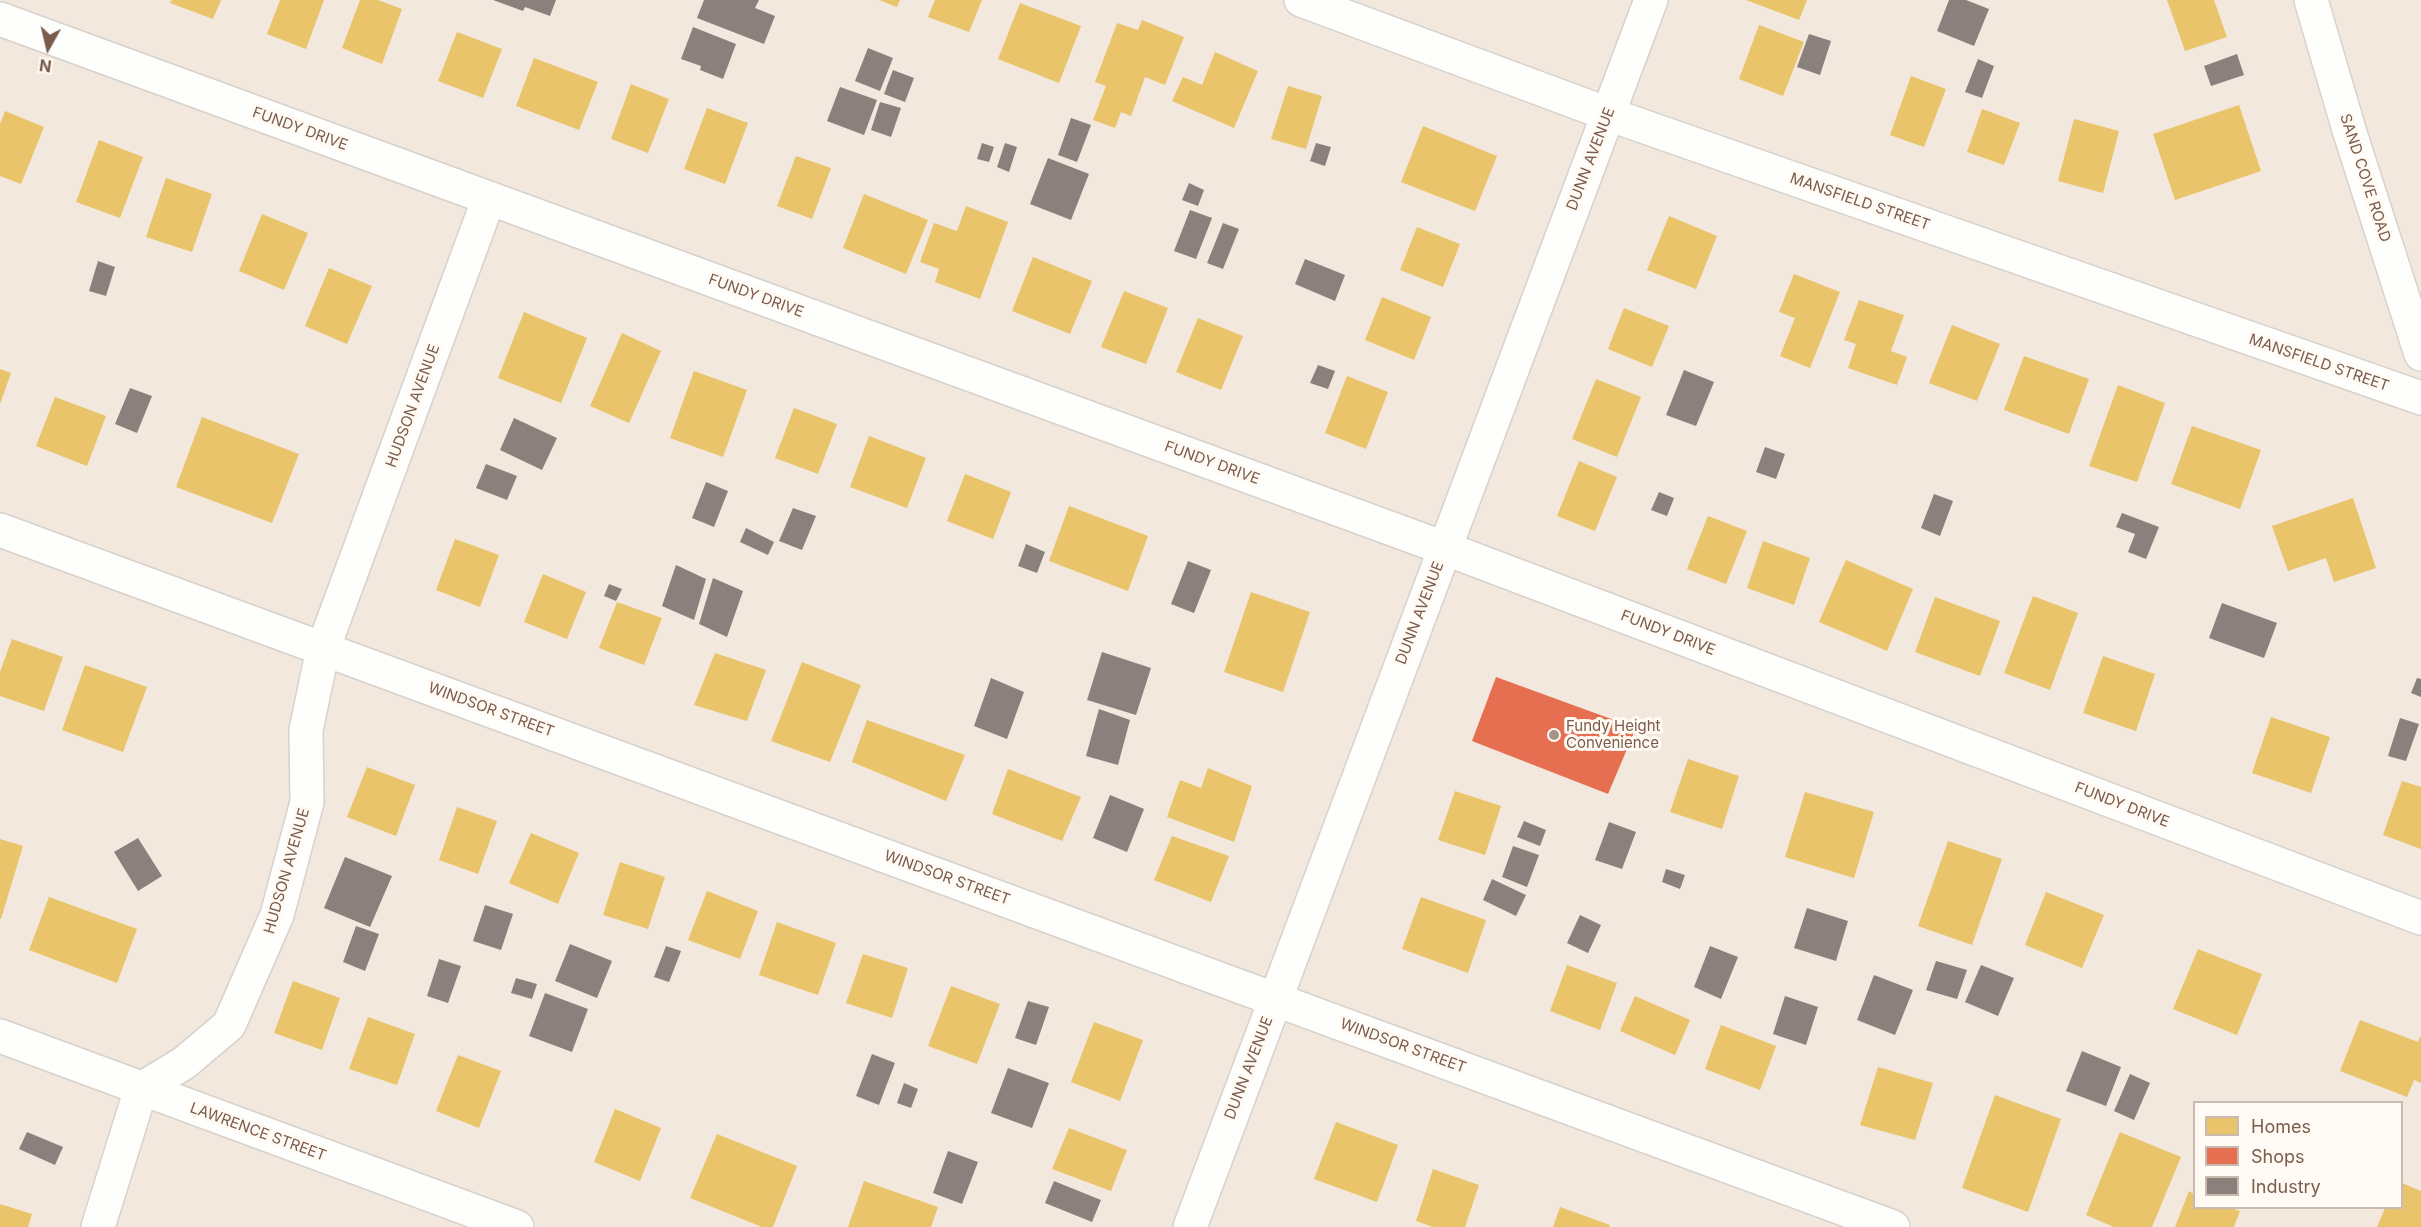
<!DOCTYPE html>
<html>
<head>
<meta charset="utf-8">
<style>
  body { margin:0 }
  #map { position:relative; width:2421px; height:1227px; overflow:hidden; background:#f9f5f0; font-family:Inter,sans-serif }
  canvas { display:block }
  .legend { position:absolute; left:2193px; top:1101px; width:210px; height:108px; box-sizing:border-box; background:#fffaf3; border:2px solid #cabbb1; margin:0; padding:8px 10px; list-style:none; font-size:18px; color:#7a5c4d }
  .legend li { display:flex; align-items:center; gap:12px; height:30px }
  .legend b { width:30px; border:2px solid #cabbb1 }
  .north { position:absolute; left:18px; top:18px; width:60px; height:60px; -webkit-text-stroke:4px #fffaf3; paint-order:stroke; rotate:188deg; font-size:16px; font-weight:700; line-height:24px; text-align:center; color:#7a5c4d }
  .north::after { content:''; display:block; margin:auto; width:21px; height:27px; background:#7a5c4d; clip-path:polygon(50% 0,100% 100%,50% 72%,0 100%) }
</style>
</head>
<body>
<div id="map">
<canvas width="2421" height="1227"></canvas>
<ul class="legend">
<li><b style="height:16px;background:#e9c46a"></b>Homes</li>
<li><b style="height:16px;background:#e76f51"></b>Shops</li>
<li><b style="height:16px;background:#8a817c"></b>Industry</li>
</ul>
<div class="north">N</div>
</div>
<script>
const ctx = document.querySelector('canvas').getContext('2d');
ctx.lineJoin = 'round';
function fillPath(path, color) { ctx.fillStyle = color; ctx.fill(path, 'evenodd'); }
function trace(path, color, width, dash) { ctx.strokeStyle = color; ctx.lineWidth = width; ctx.lineCap = dash ? 'butt' : 'round'; ctx.setLineDash(dash || []); ctx.stroke(path); }
function drawText(font, color, halo, rows, align = 'center') {
  ctx.font = font + ' Inter,sans-serif'; ctx.lineWidth = 6; ctx.setLineDash([]); ctx.textBaseline = 'middle'; ctx.strokeStyle = halo; ctx.fillStyle = color; for (const [text, x, y, turn = 0] of rows) {
    ctx.save(); ctx.translate(x, y); ctx.rotate((+turn || 0) * Math.PI / 180); ctx.textAlign = isNaN(turn) ? turn : align; if (halo) ctx.strokeText(text, 0, 0); ctx.fillText(text, 0, 0); ctx.restore();
  }
}
const residential = new Path2D(`
  M0 0H2421V1227H0ZM2194 1102H2402V1208H2194Z`);
const homes = new Path2D(`
  M172 0H221L213 19 170 3Z
  M280 0H324L306 49 267 34Z
  M360 0H378L402 9 382 64 342 48Z
  M879 0H900L897 7Z
  M935 0H982L969 32 928 17Z
  M1746 0H1807L1799 20Z
  M2167 0H2214L2227 37 2185 51Z
  M1020 3 1081 26 1059 83 998 59Z
  M1142 20 1184 37 1165 85 1145 77 1131 116 1121 112 1115 128 1093 120 1106 86 1095 82 1117 23 1138 30Z
  M1759 25 1804 42 1783 96 1739 79Z
  M457 32 502 49 483 98 438 81Z
  M1215 52 1258 71 1234 128 1172 101 1183 77 1202 85Z
  M534 58 598 82 579 130 516 106Z
  M1911 76 1946 89 1924 147 1890 135Z
  M631 84 669 99 648 153 611 139Z
  M1288 86 1322 96 1306 149 1271 139Z
  M2239 105 2261 171 2175 200 2153 134Z
  M707 108 748 123 725 184 684 169Z
  M1982 109 2020 123 2004 165 1967 152Z
  M5 111 44 127 21 184 0 176V124Z
  M2074 119 2119 131 2103 193 2058 181Z
  M1423 126 1497 156 1475 211 1401 182Z
  M99 140 143 157 120 218 76 202Z
  M796 156 831 168 812 219 777 206Z
  M166 178 212 194 192 252 146 237Z
  M864 194 928 220 906 274 843 248Z
  M966 206 1008 222 980 299 935 282 939 269 920 262 934 223 957 231Z
  M262 214 308 233 284 290 239 271Z
  M1669 216 1717 236 1696 289 1647 270Z
  M1417 227 1460 244 1443 287 1400 270Z
  M1033 257 1092 281 1070 334 1012 311Z
  M329 268 372 286 347 344 305 326Z
  M1794 274 1840 292 1810 368 1780 356 1795 318 1779 312Z
  M1124 291 1168 308 1146 364 1101 347Z
  M1382 297 1431 317 1414 360 1365 340Z
  M1859 300 1904 315 1891 351 1907 357 1897 385 1848 368 1856 344 1844 340Z
  M1624 308 1669 326 1652 367 1608 349Z
  M524 312 587 338 561 403 498 378Z
  M1198 318 1243 336 1221 390 1176 372Z
  M1952 325 2000 344 1977 401 1929 383Z
  M622 333 661 351 629 423 590 406Z
  M2024 356 2089 379 2069 434 2004 410Z
  M0 369 11 373 0 404Z
  M694 371 747 390 723 457 670 438Z
  M1347 376 1388 392 1366 449 1325 433Z
  M1596 379 1641 397 1617 457 1572 439Z
  M2118 385 2165 403 2137 482 2089 466Z
  M55 397 106 416 87 466 36 446Z
  M794 408 837 424 818 474 775 458Z
  M202 417 299 454 272 523 176 487Z
  M2192 426 2261 450 2240 509 2171 484Z
  M869 436 926 458 907 508 850 487Z
  M1579 461 1617 477 1595 531 1557 516Z
  M965 474 1011 492 993 539 947 521Z
  M2353 498 2376 568 2334 582 2326 558 2288 571 2272 526Z
  M1069 506 1148 536 1128 591 1049 561Z
  M1708 516 1747 531 1726 584 1687 569Z
  M455 539 499 555 480 607 436 590Z
  M1763 541 1810 558 1794 605 1747 588Z
  M1846 560 1913 589 1887 651 1819 622Z
  M543 574 586 592 567 639 524 622Z
  M1251 592 1310 612 1283 692 1224 672Z
  M2033 596 2078 613 2050 690 2004 673Z
  M1935 597 2000 621 1980 676 1915 652Z
  M617 602 662 618 644 665 599 648Z
  M12 639 63 657 44 711 0 696V672Z
  M715 653 766 670 747 721 694 705Z
  M2103 656 2155 674 2136 731 2083 713Z
  M802 662 861 685 830 762 771 741Z
  M85 665 147 687 123 752 62 730Z
  M2271 717 2330 737 2311 793 2252 773Z
  M867 720 965 755 946 801 852 762Z
  M1688 759 1739 776 1722 829 1670 812Z
  M367 767 415 785 396 836 347 817Z
  M1208 768 1252 786 1234 842 1167 817 1180 780 1201 788Z
  M1008 769 1081 797 1062 841 992 814Z
  M2402 781 2421 787V849L2383 835Z
  M1455 791 1501 806 1485 855 1438 840Z
  M1805 792 1874 812 1854 878 1785 857Z
  M457 807 497 821 478 874 439 860Z
  M531 833 579 853 558 904 509 883Z
  M1172 836 1229 856 1211 902 1154 880Z
  M0 839 23 846 1 919H0Z
  M1948 841 2002 859 1972 945 1918 926Z
  M620 862 665 877 648 929 603 915Z
  M707 891 758 911 740 959 688 940Z
  M2046 892 2104 915 2082 968 2025 945Z
  M49 897 137 929 117 983 29 950Z
  M1421 897 1486 920 1468 973 1402 949Z
  M777 922 836 943 818 995 759 975Z
  M2198 949 2262 974 2237 1035 2173 1009Z
  M863 954 908 968 892 1018 846 1003Z
  M1567 965 1617 983 1600 1030 1550 1011Z
  M293 981 340 998 322 1050 274 1033Z
  M951 986 1000 1004 977 1064 928 1046Z
  M1635 996 1690 1020 1675 1055 1620 1031Z
  M368 1017 415 1034 397 1085 349 1069Z
  M2360 1020 2418 1042 2421 1035V1083L2414 1080 2407 1097 2340 1071Z
  M1094 1022 1143 1040 1120 1101 1071 1082Z
  M1721 1025 1776 1046 1760 1090 1705 1069Z
  M458 1055 501 1071 479 1128 436 1111Z
  M1878 1067 1933 1083 1915 1140 1860 1125Z
  M1995 1095 2061 1119 2028 1212 1962 1188Z
  M615 1109 661 1128 640 1181 594 1162Z
  M1336 1122 1398 1145 1377 1202 1314 1179Z
  M1069 1128 1127 1150 1111 1191 1052 1169Z
  M2120 1132 2181 1157 2152 1227H2114L2086 1215Z
  M717 1134 797 1166 773 1227H762L690 1198Z
  M1433 1169 1479 1185 1465 1227H1433L1416 1221Z
  M864 1181 938 1207 931 1227H848Z
  M2402 1183 2421 1191V1227H2377L2385 1208H2402Z
  M2189 1191 2194 1194V1208H2231L2240 1211 2234 1227H2175Z
  M0 1204 32 1214 28 1227H0Z
  M1560 1207 1610 1225 1609 1227H1553Z`);
const shops = new Path2D(`
  M1496 677 1636 728 1608 794 1472 741Z`);
const industry = new Path2D(`
  M493 0H556L550 16 525 7 523 11Z
  M704 0H759L755 8 775 16 764 44 697 18Z
  M1949 0H1966L1989 9 1974 46 1937 31Z
  M693 27 736 44 723 79 700 70 701 66 681 59Z
  M1809 34 1831 41 1820 75 1797 67Z
  M868 48 893 58 880 91 855 81Z
  M2237 54 2244 75 2211 86 2204 66Z
  M1978 59 1994 66 1982 98 1965 92Z
  M893 70 914 78 905 102 884 94Z
  M840 87 877 100 864 135 827 121Z
  M880 102 901 108 891 137 871 130Z
  M1071 118 1091 125 1077 162 1058 155Z
  M982 143 994 147 989 162 977 159Z
  M1005 143 1017 147 1009 172 997 167Z
  M1316 143 1331 147 1325 166 1310 161Z
  M1048 158 1089 174 1071 220 1030 204Z
  M1189 183 1204 190 1198 206 1182 200Z
  M1190 210 1212 218 1196 259 1174 251Z
  M1223 223 1239 229 1223 269 1207 263Z
  M1305 259 1345 275 1335 301 1295 284Z
  M98 261 115 267 106 296 89 291Z
  M1318 365 1335 371 1328 389 1310 383Z
  M1684 370 1714 382 1696 426 1666 415Z
  M130 388 152 396 137 433 115 424Z
  M514 418 557 438 542 470 500 450Z
  M1765 447 1785 454 1776 479 1756 472Z
  M486 464 517 476 507 500 476 488Z
  M706 482 728 491 714 527 692 518Z
  M1659 492 1674 498 1667 516 1651 510Z
  M1934 494 1953 501 1940 536 1921 528Z
  M793 508 816 516 802 550 779 541Z
  M2122 513 2159 527 2146 559 2128 552 2135 534 2116 527Z
  M746 528 774 542 768 555 740 542Z
  M1026 544 1045 552 1037 573 1018 566Z
  M1188 561 1211 570 1194 613 1171 604Z
  M676 565 706 579 694 620 662 606Z
  M713 578 743 591 727 637 699 624Z
  M609 584 622 589 616 601 604 596Z
  M2222 603 2277 623 2264 658 2209 638Z
  M1102 652 1151 668 1136 715 1087 700Z
  M991 678 1024 692 1007 739 974 726Z
  M2417 678 2421 679V697L2411 693Z
  M1099 709 1130 720 1118 765 1086 756Z
  M2400 718 2419 724 2406 761 2388 756Z
  M1110 795 1144 809 1127 852 1093 838Z
  M1524 821 1546 830 1540 846 1517 837Z
  M1609 822 1636 832 1622 869 1595 860Z
  M138 838 162 876 138 891 114 852Z
  M1513 846 1539 855 1527 887 1502 877Z
  M345 857 392 876 370 927 324 908Z
  M1666 869 1685 875 1680 889 1662 882Z
  M1492 879 1526 895 1516 916 1483 900Z
  M485 905 513 914 501 950 473 941Z
  M1807 908 1848 921 1836 961 1794 948Z
  M1580 915 1601 925 1588 953 1567 943Z
  M356 926 379 934 365 971 343 962Z
  M570 944 612 961 597 998 555 981Z
  M666 946 681 951 669 982 654 977Z
  M1710 946 1738 957 1721 999 1694 987Z
  M439 959 461 966 448 1003 427 996Z
  M1936 961 1967 970 1957 999 1926 990Z
  M1981 965 2014 978 1998 1016 1965 1002Z
  M1874 975 1913 990 1895 1035 1857 1020Z
  M516 978 537 984 532 999 511 993Z
  M545 993 588 1009 572 1052 529 1036Z
  M1785 996 1818 1007 1806 1045 1773 1034Z
  M1028 1001 1049 1007 1036 1045 1015 1038Z
  M2082 1051 2121 1067 2106 1106 2066 1091Z
  M872 1054 895 1063 879 1105 856 1096Z
  M1008 1068 1049 1083 1032 1128 991 1113Z
  M2130 1074 2150 1083 2134 1120 2114 1111Z
  M904 1083 918 1089 911 1108 897 1103Z
  M27 1132 63 1147 55 1165 19 1149Z
  M948 1151 978 1162 962 1204 933 1193Z
  M1054 1181 1101 1200 1092 1222 1045 1203Z`);
const street = new Path2D(`
  M1301 0 1608 114 2421 398
  M0 19 1444 548 2421 918
  M0 530 1893 1227
  M0 1036 517 1227
  M98 1227 141 1089 184 1063 229 1025 277 915 307 802 306 730 323 649 489 198
  M1190 1227 1651 0`);
const secondary = new Path2D(`
  M2311 0 2350 133 2421 354`);
const markers = [
  [1554,735,6,"#a69286"]
];
const streetNames = [
  ["FUNDY DRIVE",300,129,20],
  ["DUNN AVENUE",1591,159,-69],
  ["SAND COVE ROAD",2365,178,72],
  ["MANSFIELD STREET",1860,202,19],
  ["FUNDY DRIVE",756,296,20],
  ["MANSFIELD STREET",2319,363,19],
  ["HUDSON AVENUE",413,406,-70],
  ["FUNDY DRIVE",1212,463,20],
  ["DUNN AVENUE",1420,613,-69],
  ["FUNDY DRIVE",1668,633,21],
  ["WINDSOR STREET",491,710,20],
  ["FUNDY DRIVE",2122,805,21],
  ["HUDSON AVENUE",287,871,-74],
  ["WINDSOR STREET",947,878,20],
  ["WINDSOR STREET",1403,1046,20],
  ["DUNN AVENUE",1249,1068,-69],
  ["LAWRENCE STREET",258,1132,20]
];
const poiNames = [
  ["Fundy Height",1566,726],
  ["Convenience",1566,743]
];
fillPath(residential, '#f2e8de');
fillPath(homes, '#e9c46a');
fillPath(shops, '#e76f51');
fillPath(industry, '#8a817c');
trace(street, '#d7d1cb', 36);
trace(secondary, '#d9d2cb', 36);
trace(street, '#fefefd', 33);
trace(secondary, '#fefefd', 33);
for (const [x, y, r, color] of markers) { const dot = new Path2D(); dot.arc(x, y, r, 0, 2 * Math.PI); ctx.fillStyle = color; ctx.fill(dot); trace(dot, '#fffaf3', 2); }
drawText('15px', '#7a5c4d', '#fffaf3', streetNames);
drawText('15px', '#7a5c4d', '#fffaf3', poiNames, 'left');
</script>
</body>
</html>
